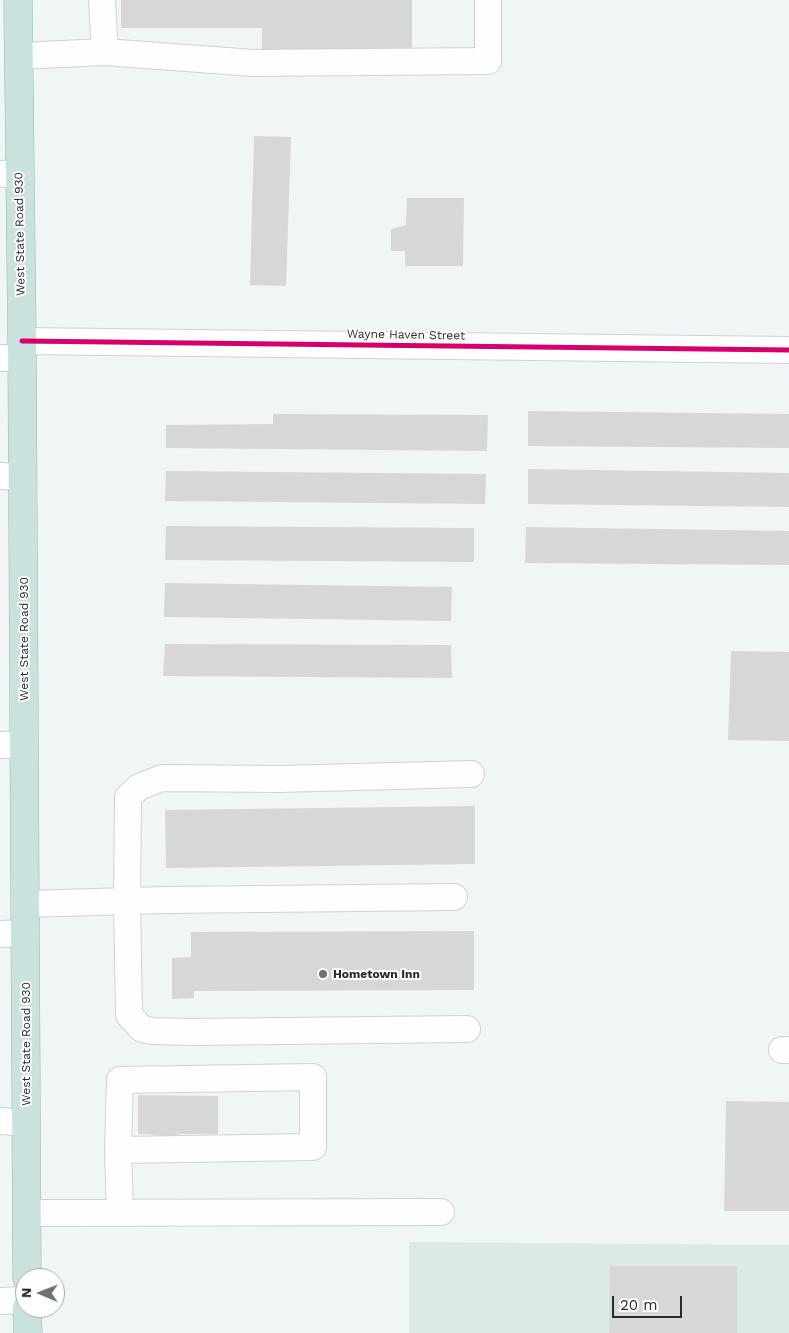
<!DOCTYPE html>
<html>
<head>
<meta charset="utf-8">
<style>
  body { margin:0 }
  #map { position:relative; width:789px; height:1333px; overflow:hidden; background:#f0f6f5; font-family:"Work Sans",sans-serif }
  canvas { display:block }
  .north { position:absolute; left:15px; top:1268px; width:50px; height:50px; box-sizing:border-box; background:#fff; border:1px solid #a9abab; border-radius:50%; rotate:271deg; font-size:14px; font-weight:700; line-height:20px; text-align:center; color:#282d2c }
  .north::after { content:''; display:block; margin:auto; width:18px; height:22px; background:#6e7372; clip-path:polygon(50% 0,100% 100%,50% 72%,0 100%) }
  .scale { position:absolute; left:612px; top:1296px; width:70px; height:22px; box-sizing:border-box; border:2px solid #282d2c; border-top:0; padding-left:6px; font-size:15px; line-height:18px; white-space:nowrap; color:#282d2c; -webkit-text-stroke:4px #fff; paint-order:stroke }
</style>
</head>
<body>
<div id="map">
<canvas width="789" height="1333"></canvas>
<div class="north">N</div>
<div class="scale">20 m</div>
</div>
<script>
const ctx = document.querySelector('canvas').getContext('2d');
ctx.lineJoin = 'round';
function fillPath(path, color) { ctx.fillStyle = color; ctx.fill(path, 'evenodd'); }
function trace(path, color, width, dash) { ctx.strokeStyle = color; ctx.lineWidth = width; ctx.lineCap = dash ? 'butt' : 'round'; ctx.setLineDash(dash || []); ctx.stroke(path); }
function drawText(font, color, halo, rows, align = 'center') {
  ctx.font = font + ' "Work Sans",sans-serif'; ctx.lineWidth = 4; ctx.setLineDash([]); ctx.textBaseline = 'middle'; ctx.strokeStyle = halo; ctx.fillStyle = color; for (const [text, x, y, turn = 0] of rows) {
    ctx.save(); ctx.translate(x, y); ctx.rotate((+turn || 0) * Math.PI / 180); ctx.textAlign = isNaN(turn) ? turn : align; if (halo) ctx.strokeText(text, 0, 0); ctx.fillText(text, 0, 0); ctx.restore();
  }
}
const built = new Path2D(`
  M409 1242 789 1245V1333H409Z`);
const building = new Path2D(`
  M121 0H412V50H262V28H121Z
  M254 136 291 137 286 286 250 285Z
  M407 198H464L463 266H405V251H391V229L406 225Z
  M528 411 789 414V448L528 446Z
  M273 414 488 415 487 451 166 448V425L273 424Z
  M528 469 789 473V507L528 504Z
  M166 471 486 474 485 504 165 501Z
  M166 526 474 528V562L165 560Z
  M526 527 789 531V565L525 563Z
  M165 583 452 587 451 621 164 617Z
  M165 644 451 645 452 678 163 676Z
  M731 651 789 652V741L728 740Z
  M475 806V864L166 868 165 810Z
  M474 931V990L194 991V998L172 999V958L191 957V932Z
  M138 1095 218 1096V1134H178L177 1138H159V1135L138 1134Z
  M726 1101 789 1102V1211H724Z
  M610 1266H737V1333H609Z`);
const minor = new Path2D(`
  M105 52 253 63 488 61V0
  M19 56 105 52 102 0
  M0 174 19 173
  M22 341 789 350
  M0 358H22
  M0 476 23 477
  M0 745 24 744
  M25 904 166 900 454 897
  M0 934 25 933
  M467 1029 191 1032 153 1031 142 1029 129 1015 127 901 128 797 139 787 162 778 279 779 471 774
  M782 1050H789
  M0 1121 26 1123
  M118 1150 313 1147V1077L120 1080 118 1150 120 1213
  M27 1213 441 1212
  M0 1301 25 1300`);
const highway = new Path2D(`
  M18 0 22 341 27 1278
  M27 1308 28 1333`);
const cycleway = new Path2D(`
  M22 341 789 350`);
const markers = [
  [323,974,5,"#6e7372"]
];
const streetNames = [
  ["West State Road 930",20,234,-91],
  ["Wayne Haven Street",406,335,1],
  ["West State Road 930",24,639,-90],
  ["West State Road 930",26,1044,-90]
];
const poiNames = [
  ["Hometown Inn",333,974]
];
fillPath(built, '#dce9e6');
fillPath(building, '#d7d7d7');
trace(minor, '#ced3d2', 28);
trace(highway, '#99b5b1', 29);
trace(minor, '#fdfefe', 26);
trace(highway, '#c9e2de', 28);
trace(cycleway, '#d6006c', 5);
for (const [x, y, r, color] of markers) { const dot = new Path2D(); dot.arc(x, y, r, 0, 2 * Math.PI); ctx.fillStyle = color; ctx.fill(dot); trace(dot, '#fff', 2); }
drawText('12px', '#282d2c', '#fff', streetNames);
drawText('bold 12px', '#282d2c', '#fff', poiNames, 'left');
</script>
</body>
</html>
